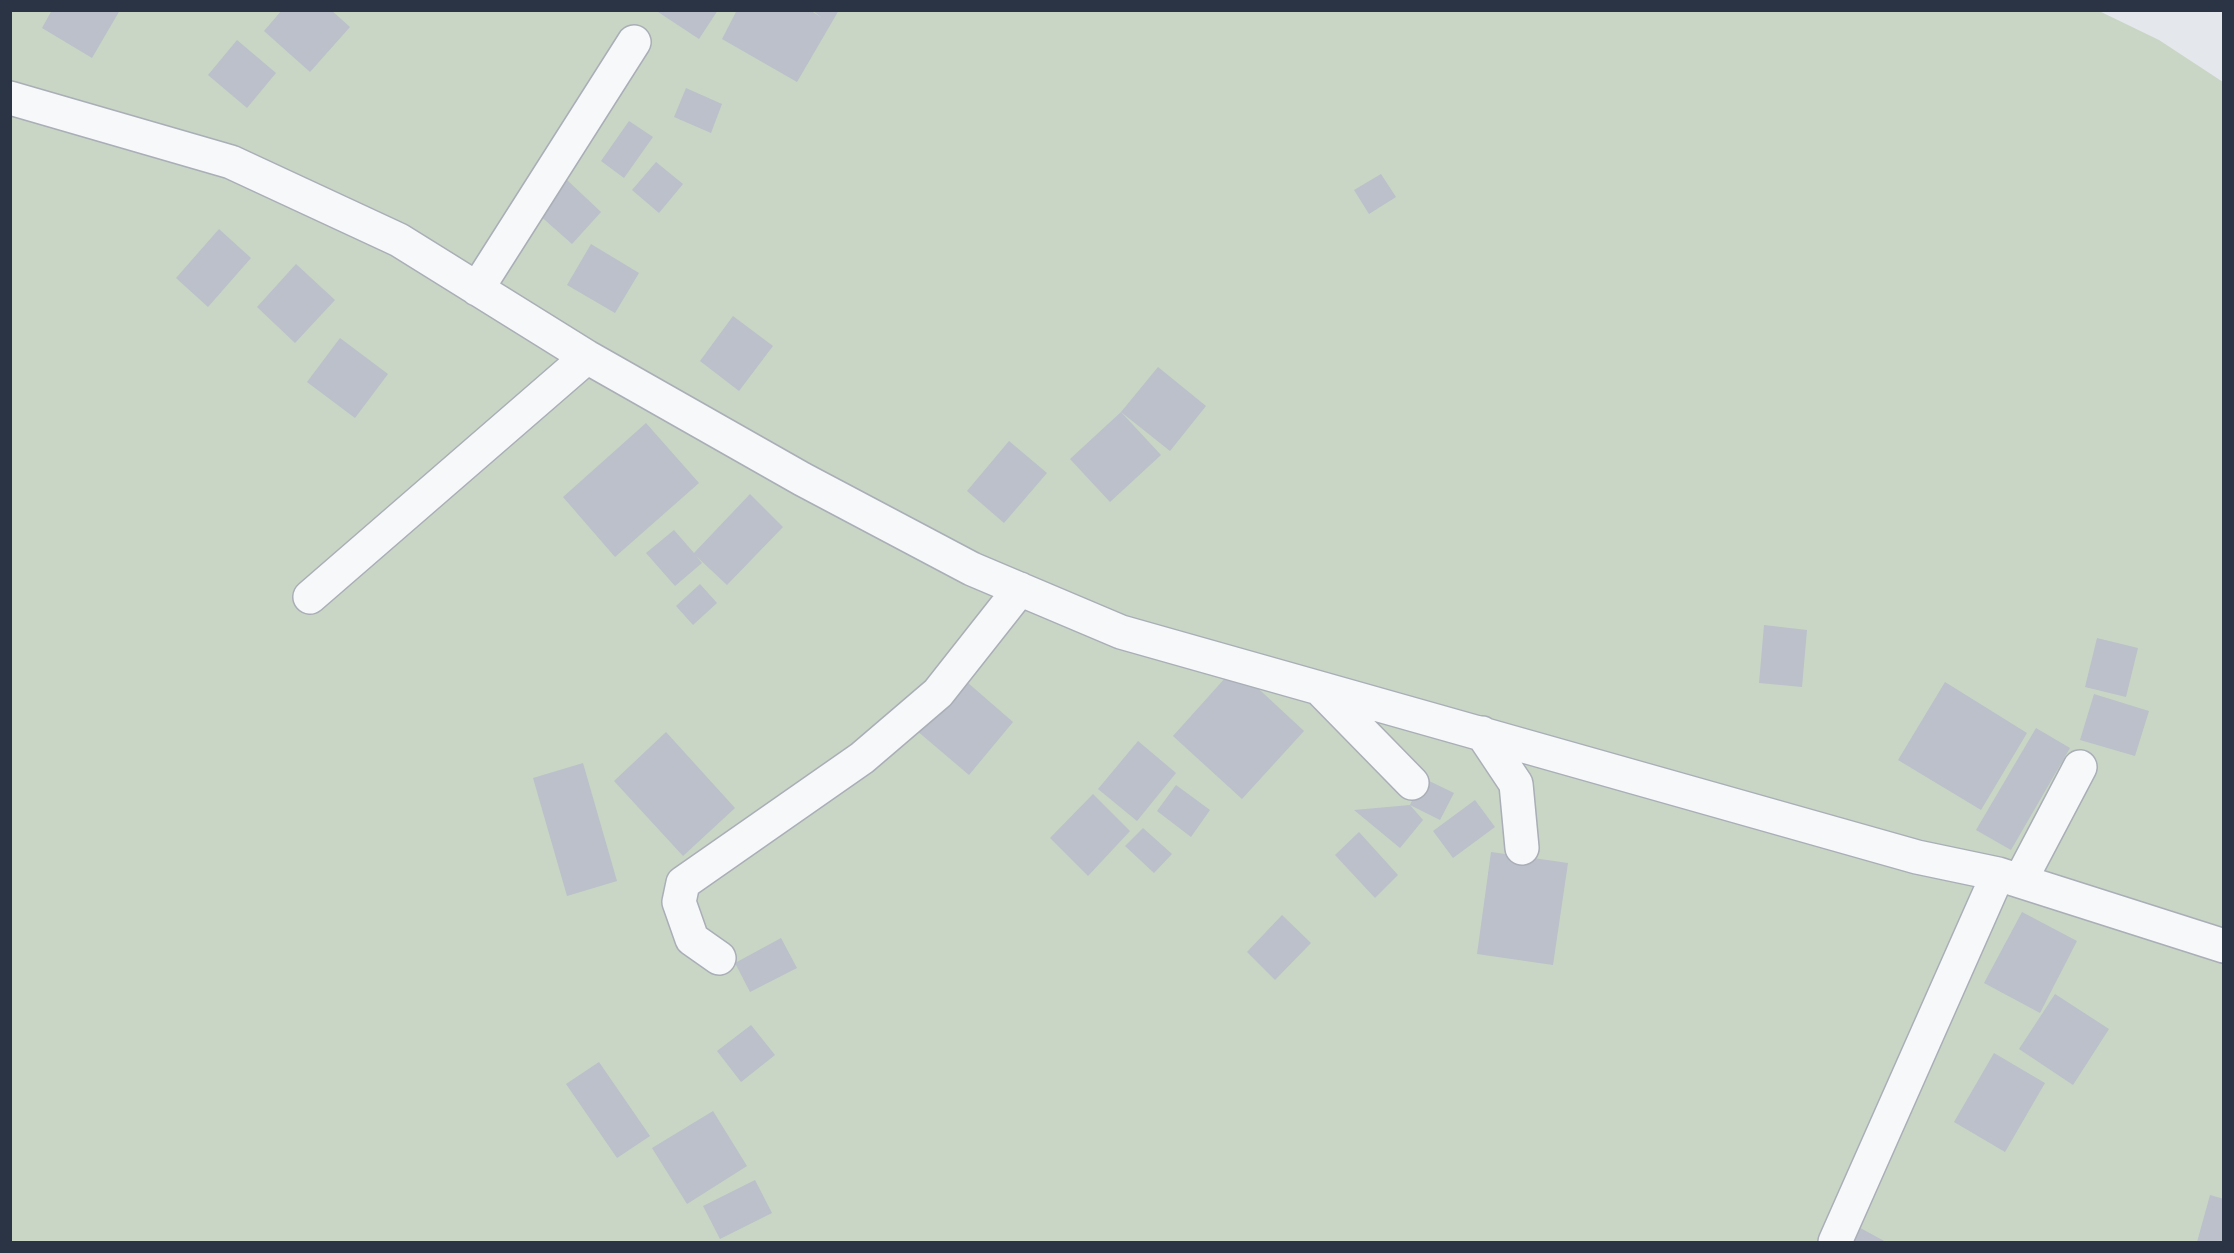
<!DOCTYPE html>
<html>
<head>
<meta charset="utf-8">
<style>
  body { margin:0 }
  #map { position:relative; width:2234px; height:1253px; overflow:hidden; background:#e4e7ec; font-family:Cabin,sans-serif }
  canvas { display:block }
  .frame { position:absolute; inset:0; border:12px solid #2b3445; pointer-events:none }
</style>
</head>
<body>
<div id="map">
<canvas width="2234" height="1253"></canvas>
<div class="frame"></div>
</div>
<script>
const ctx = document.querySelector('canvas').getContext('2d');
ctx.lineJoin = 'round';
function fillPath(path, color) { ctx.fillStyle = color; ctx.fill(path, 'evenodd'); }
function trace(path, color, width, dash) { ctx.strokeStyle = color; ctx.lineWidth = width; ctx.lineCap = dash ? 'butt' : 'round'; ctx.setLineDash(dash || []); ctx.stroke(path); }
const green = new Path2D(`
  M2097 10 2159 40 2223 82V1242H11L10 11Z`);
const building = new Path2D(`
  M52 10H120L92 58 42 28Z
  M282 10H331L350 27 310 72 264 31Z
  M655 10H718L699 39Z
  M737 10H810L822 18 812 10H839L797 82 722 39Z
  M237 40 276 73 247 108 208 75Z
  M686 88 722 104 711 133 674 117Z
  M629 121 653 137 624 178 601 161Z
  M656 162 683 184 659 213 632 190Z
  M1381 174 1396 197 1369 214 1354 190Z
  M567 180 601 212 572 244 537 213Z
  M219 229 251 258 208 307 176 278Z
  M591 244 639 273 615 313 567 285Z
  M296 264 335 300 295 343 257 307Z
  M733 316 773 346 739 391 700 361Z
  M340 338 388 374 355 418 307 382Z
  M1158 367 1206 406 1170 451 1121 412Z
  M1121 412 1161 455 1110 502 1070 459Z
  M646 423 699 483 615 557 563 497Z
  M1009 441 1047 473 1004 523 967 491Z
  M750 494 783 527 727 585 696 556 702 563 675 586 646 553 674 530 694 553Z
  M700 584 717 603 693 625 676 606Z
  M1764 625 1807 630 1802 687 1759 683Z
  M2097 638 2138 648 2126 697 2085 687Z
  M1235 667 1304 731 1242 799 1173 736Z
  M960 676 1013 722 969 775 916 730Z
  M1945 682 2027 733 1981 810 1898 760Z
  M2094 694 2149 711 2135 756 2080 740Z
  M2036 728 2070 748 2011 850 1976 830Z
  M666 732 735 808 683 856 614 781Z
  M1138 741 1176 773 1137 821 1098 789Z
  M583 763 617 881 567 896 533 778Z
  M1423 778 1454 793 1440 820 1410 805Z
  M1176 785 1210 810 1191 837 1157 811Z
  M1093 794 1130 831 1088 876 1050 838Z
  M1475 800 1495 827 1453 858 1433 831Z
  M1410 805 1423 820 1400 848 1354 810Z
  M1143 828 1172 854 1154 873 1125 846Z
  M1359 832 1398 875 1375 898 1335 855Z
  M1491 852 1568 863 1553 965 1477 954Z
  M2022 912 2077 941 2040 1013 1984 983Z
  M1282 915 1311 943 1275 980 1247 952Z
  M781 938 797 968 750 992 735 963Z
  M2055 994 2109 1029 2073 1085 2019 1049Z
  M751 1025 775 1055 741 1082 717 1051Z
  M1994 1053 2045 1083 2005 1152 1954 1122Z
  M599 1062 650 1136 617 1158 566 1084Z
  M713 1111 747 1166 687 1204 652 1148Z
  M755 1180 772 1213 720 1239 703 1206Z
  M2210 1195 2224 1199V1242H2197Z
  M1853 1224 1886 1242H1843Z`);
const minor = new Path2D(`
  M10 98 231 162 399 240 587 357 802 479 972 569 1121 632 1917 857 1998 874 2224 946
  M477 289 634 42
  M310 597 587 357
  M1319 688 1412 783
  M1482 733 1516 784 1522 848
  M2020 881 2080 767
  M719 958 692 939 679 902 683 883 862 758 938 693 1020 589
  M1835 1242 1998 874`);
fillPath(green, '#c9d6c5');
fillPath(building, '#bbc0ca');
trace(minor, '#a9aeb7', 36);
trace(minor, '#f7f8fa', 33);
</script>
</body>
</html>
